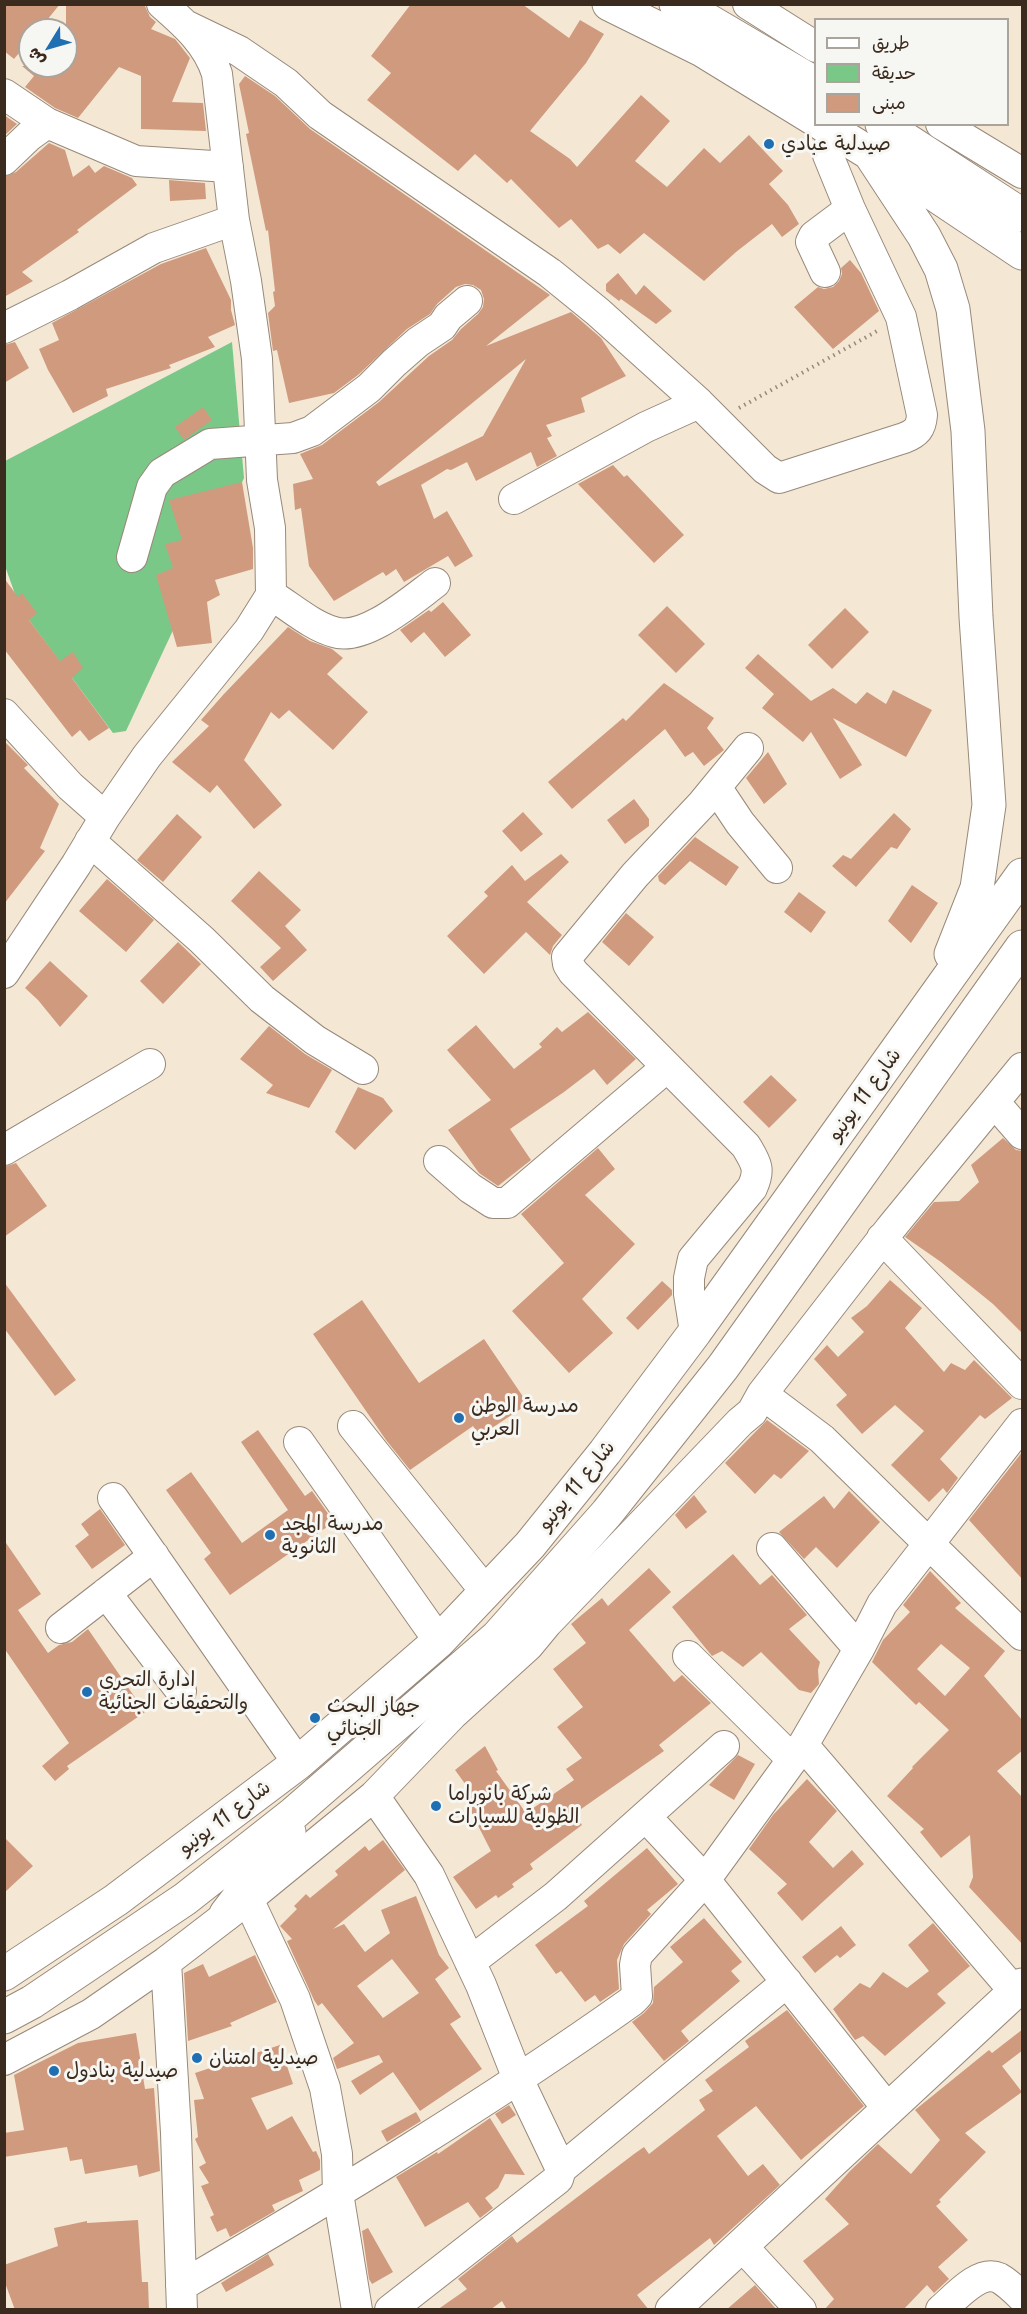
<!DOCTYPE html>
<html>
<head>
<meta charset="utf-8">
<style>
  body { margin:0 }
  #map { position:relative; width:1027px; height:2314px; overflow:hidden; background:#f4e8d5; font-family:"Playpen Sans","Playpen Sans Arabic",sans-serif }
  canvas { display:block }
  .frame { position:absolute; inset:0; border:6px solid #3b2a1e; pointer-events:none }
  .legend { position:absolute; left:814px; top:18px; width:195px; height:108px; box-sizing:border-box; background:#f6f6f2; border:2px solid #aba49d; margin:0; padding:8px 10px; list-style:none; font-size:18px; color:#3b2a1e }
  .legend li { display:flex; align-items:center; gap:12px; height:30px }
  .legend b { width:30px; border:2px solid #aba49d }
  .north { position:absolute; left:18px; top:18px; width:60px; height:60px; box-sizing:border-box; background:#f6f6f2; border:2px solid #aba49d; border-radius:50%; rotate:233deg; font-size:16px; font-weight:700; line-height:24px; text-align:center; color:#3b2a1e }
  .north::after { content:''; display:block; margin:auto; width:21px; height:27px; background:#1f6fb2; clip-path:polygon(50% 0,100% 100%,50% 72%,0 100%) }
</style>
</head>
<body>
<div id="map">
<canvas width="1027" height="2314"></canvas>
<div class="frame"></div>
<ul class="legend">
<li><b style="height:8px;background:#fff"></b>طريق</li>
<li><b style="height:16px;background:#7ac888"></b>حديقة</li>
<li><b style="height:16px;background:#d09a7e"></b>مبنى</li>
</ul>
<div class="north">ش</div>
</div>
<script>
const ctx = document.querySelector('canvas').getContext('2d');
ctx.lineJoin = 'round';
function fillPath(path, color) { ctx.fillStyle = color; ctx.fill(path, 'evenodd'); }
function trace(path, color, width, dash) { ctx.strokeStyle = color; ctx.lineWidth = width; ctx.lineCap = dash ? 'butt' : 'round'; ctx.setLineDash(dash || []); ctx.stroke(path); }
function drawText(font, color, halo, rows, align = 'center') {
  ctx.font = font + ' "Playpen Sans","Playpen Sans Arabic",sans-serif'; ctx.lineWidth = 6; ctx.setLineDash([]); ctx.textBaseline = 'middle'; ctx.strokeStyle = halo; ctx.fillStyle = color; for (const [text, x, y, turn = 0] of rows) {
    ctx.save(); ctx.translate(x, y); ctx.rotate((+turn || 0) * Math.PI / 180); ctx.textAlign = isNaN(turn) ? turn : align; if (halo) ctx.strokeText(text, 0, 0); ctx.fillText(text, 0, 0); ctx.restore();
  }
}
const green = new Path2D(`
  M232 342 244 478 126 731 113 733 20 608 5 566V461Z`);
const building = new Path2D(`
  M4 4H60L39 30H30V40L14 59 4 51Z
  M66 4H143L145 6 150 17 156 22 151 29 175 39 190 58 172 102 203 103 206 131 141 129V76L119 67 78 118 55 108 25 87 34 76 22 66H66Z
  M411 4H522L569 38 580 20 604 34 586 63 530 131 570 159 577 167 641 95 670 121 635 161 667 187 704 148 720 163 749 135 783 171 769 184 788 205 799 224 782 237 772 224 736 252 704 281 644 233 620 254 608 244 598 249 571 219 559 228 511 179 507 183 475 154 458 171 367 100 391 73 371 56Z
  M245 76 275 96 310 129 550 295 486 346 571 312 601 338 626 376 581 398 585 412 546 425 552 436 547 438 557 456 537 467 531 452 476 481 467 462 451 470 447 469 421 485 434 519 447 511 473 556 455 567 448 556 404 582 396 569 386 576 383 572 334 601 309 566 301 508 295 510 293 484 313 479 300 454 322 445 379 402 429 356 452 340 461 329 478 314 483 307 484 299 481 290 473 285 465 284 456 287 437 304 430 314 407 329 358 375 334 393 289 403 277 350 273 351 268 313 275 306 273 292 275 291 268 230 266 231 246 134 249 133 239 84ZM526 359 483 436 379 486 376 482Z
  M4 115 17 124 4 136Z
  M49 143 65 150 73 177 89 165 95 173 104 166 132 178 137 185 77 230 79 232 22 272 33 281 4 297V177L16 172Z
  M169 180 205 183 206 199 170 201Z
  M206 248 231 300V310L235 325 208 337 215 347 169 365 171 368 106 389 108 396 73 413 48 370 39 349 59 340 52 323 161 264Z
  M850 260 861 273 879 311 833 349 794 307 818 287 824 289 833 287 839 281 842 274 841 268Z
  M618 273 636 295 644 285 672 311 656 324 621 299 619 301 606 291V284Z
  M15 342 29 368 4 383V345Z
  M203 407 212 420 184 440 175 427Z
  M613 465 624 477 627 475 684 535 654 563 578 484Z
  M242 482 253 548V569L215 580 220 595 207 602 212 643 177 647 156 575 173 568 165 544 182 540 169 500Z
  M4 578 18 597 22 593 37 613 29 620 60 661 73 652 83 668 72 678 109 728 89 741 80 730 72 737 4 649Z
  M443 602 471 635 445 657 424 632 411 643 400 630 429 610 431 612Z
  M667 606 705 644 676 673 638 635Z
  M845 608 869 632 832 669 808 645Z
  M288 627 310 641 332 649 343 658 327 674 368 712 333 750 289 710 279 719 271 712 244 760 282 805 254 829 217 785 210 793 172 762 209 726 201 720 223 695Z
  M758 654 811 701 833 688 856 704 867 692 886 704 893 690 932 710 906 757 833 718 862 765 840 779 811 732 803 742 762 708 774 694 745 668Z
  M664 683 714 718 707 728 724 750 704 766 693 752 685 757 665 729 572 809 548 782 623 718 626 721Z
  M4 741 28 765 24 768 59 804 40 848 45 851 4 904Z
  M768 752 787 784 764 804 746 778Z
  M634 799 649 819V826L625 844 607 820Z
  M523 812 543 834 521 852 502 831Z
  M894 813 911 829 897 849 891 847 856 887 832 866 843 855 851 859Z
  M177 814 202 837 163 882 137 860Z
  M695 837 739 867 726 886 690 861 665 885 659 881 658 876Z
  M561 854 569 862 527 902 562 935 553 946 550 955 526 932 484 974 447 936 488 896 484 892 512 865 525 881Z
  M259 871 301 910 285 926 307 950 273 981 260 967 281 948 231 901Z
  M107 879 154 920 126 952 79 911Z
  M912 885 938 903 911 943 888 921Z
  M799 892 826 912 811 933 784 912Z
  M626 913 654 937 629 966 602 942Z
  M178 942 201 964 163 1004 140 981Z
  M50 961 88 996 60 1027 38 1000 25 988Z
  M588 1012 636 1059 607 1085 594 1069 564 1092 510 1129 531 1160 498 1186 479 1173 448 1130 491 1100 447 1050 476 1025 514 1069 542 1047 539 1044 557 1027 562 1032Z
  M269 1026 305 1054 332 1070 309 1108 266 1093 273 1085 240 1059Z
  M771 1075 797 1100 769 1128 743 1102Z
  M358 1087 383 1098 393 1111 355 1150 335 1132Z
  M1003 1138 1016 1150 1023 1151V1334L993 1304 941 1262 905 1237 934 1202 959 1201 979 1182 971 1165Z
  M598 1148 615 1169 585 1195 635 1244 582 1299 613 1333 569 1373 512 1311 564 1263 521 1214Z
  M16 1163 47 1206 4 1237V1167Z
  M890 1280 922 1308 905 1328 944 1372 951 1363 965 1370 974 1360 1012 1398 985 1419 980 1415 940 1459 958 1478 947 1493 943 1488 929 1502 891 1465 924 1431 895 1405 862 1434 836 1405 847 1395 814 1359 827 1345 838 1357 864 1332 851 1318 867 1306Z
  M662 1281 672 1290V1295L638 1330 626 1318Z
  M4 1282 76 1380 55 1396 4 1328Z
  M362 1300 419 1383 484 1339 528 1404 480 1436 473 1426 410 1470 386 1440 313 1334Z
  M767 1420 809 1451 781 1479 774 1474 755 1494 725 1463Z
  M258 1430 305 1496 312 1491 334 1522 230 1595 204 1559 211 1553 166 1490 191 1472 242 1543 288 1510 241 1442Z
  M1023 1451V1580L969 1520Z
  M849 1491 880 1522 837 1568 816 1547 804 1559 779 1532 824 1496 834 1509Z
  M694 1495 707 1512 686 1529 675 1515Z
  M100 1509 125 1545 92 1569 75 1546 89 1535 81 1524Z
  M4 1540 41 1594 18 1610 48 1653 59 1645 72 1642 88 1629 145 1712 67 1766 69 1769 55 1781 42 1766 69 1743 4 1648Z
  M733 1554 760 1585 772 1575 807 1615 789 1629 820 1662 818 1670 819 1684 811 1693 799 1690 761 1652 743 1667 722 1651 712 1656 672 1607Z
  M649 1568 671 1592 629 1630 674 1682 682 1675 711 1703 659 1745 664 1751 574 1814 582 1825 530 1864 533 1869 512 1884 514 1887 498 1898 496 1895 476 1909 453 1877 491 1851 469 1808 471 1792 455 1770 485 1746 498 1770 496 1771 526 1813 574 1780 566 1769 582 1758 557 1727 583 1707 553 1669 586 1643 571 1624 602 1598 608 1606Z
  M930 1571 961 1603 955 1608 1005 1651 984 1676 1023 1721V1750L997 1771 1023 1798V1945L969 1887 973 1877 970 1835 941 1858 920 1832 924 1829 887 1796 913 1768 912 1767 949 1730 919 1702 916 1705 872 1662 883 1640 910 1612 903 1605ZM941 1644 970 1668 945 1696 917 1669Z
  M738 1755 755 1764 734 1800 709 1785Z
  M807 1779 837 1811 809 1842 833 1868 852 1850 864 1864 802 1921 777 1893 787 1884 749 1849 773 1815Z
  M4 1837 33 1866 4 1893Z
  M383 1840 405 1870 333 1929 344 1924 365 1952 390 1933 381 1910 416 1896 439 1955 449 1968 435 1979 461 2017 450 2024 482 2069 420 2111 393 2072 360 2095 351 2081 383 2062 379 2055 337 2069 333 2058 354 2043 322 2003 318 2006 314 2000 287 1941 292 1939 280 1926 297 1909 294 1906 306 1894 310 1898 338 1875 335 1871 365 1846 369 1851ZM392 1959 419 1993 383 2018 357 1986Z
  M647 1848 678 1884 647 1910 651 1914 624 1944 617 1960 619 1989 600 2002 595 1995 585 2002 561 1971 556 1974 535 1945 588 1906 584 1901Z
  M704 1918 742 1962 731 1971 740 1981 681 2031 689 2041 664 2061 632 2022 644 2013 653 2003 654 1987 683 1962 670 1947Z
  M933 1923 970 1966 937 1994 946 2003 885 2056 863 2036 855 2040 833 2009 860 1983 870 1988 883 1972 907 1988 929 1971 908 1945Z
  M841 1926 856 1945 840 1958 837 1955 815 1973 802 1957Z
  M255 1955 277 2002 230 2023 232 2026 188 2041 184 1973 203 1964 209 1977Z
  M787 2010 864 2106 801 2160 756 2106 717 2136 748 2176 763 2164 780 2185 714 2245 710 2238 637 2295 649 2310H507L502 2301 490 2310H437L467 2289 458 2279 512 2236 517 2243 634 2154 644 2147 649 2154 705 2110 699 2100 713 2091 705 2080 749 2047 745 2041Z
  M1023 2029V2050L1002 2066 1022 2092 965 2133 986 2152 939 2200 941 2202 936 2206 968 2240 938 2267 949 2279 934 2293 927 2285 903 2310H824L834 2299 803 2261 849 2224 825 2199 850 2171 878 2144 911 2174 940 2140 915 2110 989 2050 992 2053Z
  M136 2033 145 2089 154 2088 160 2171 139 2177 137 2165 85 2174 82 2159 70 2161 67 2147 4 2157V2133L24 2130 14 2075 78 2043Z
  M280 2045 293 2084 251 2098 267 2130 292 2116 313 2152 316 2151 320 2160V2170L299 2180 303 2191 272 2205 275 2211 230 2237 226 2228 217 2232 210 2217 214 2215 201 2186 209 2183 199 2167 206 2163 195 2139 198 2137 194 2100 204 2099 195 2073Z
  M509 2105 516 2115 502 2124 495 2114Z
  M416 2112 421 2121 387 2142 381 2131Z
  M490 2118 525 2175 505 2174 498 2188 485 2198 493 2208 480 2218 468 2202 425 2227 396 2177 437 2152 438 2154Z
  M138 2220 142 2282H148L149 2310H15L4 2280V2265L58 2246 54 2228 87 2221V2223Z
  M368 2228 393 2272 372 2284 369 2279 362 2231Z
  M268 2254 274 2265 226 2292 221 2283Z
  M755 2285 777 2310H726Z`);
const path = new Path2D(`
  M739 408 879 330`);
const minor = new Path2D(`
  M748 4 816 47
  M185 25 239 51 286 83 320 115 550 273 598 312 699 403 765 469 779 478 904 438C917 433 921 428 922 415L901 317 850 209 828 155 829 146 837 134
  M4 94 47 123
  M941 124 1022 173
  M4 160 29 136 47 123 136 161 228 167
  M825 272 811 242 814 236 850 209
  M4 328 70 295 154 248 234 220
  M514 499 646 427 699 403
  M132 557 152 487 162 473 210 444 293 438 312 431 369 388 394 363 418 342 442 326 448 317 467 301
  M271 595C291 607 312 626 334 632 364 642 412 600 435 583
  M4 714 70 786 105 817
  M716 787 740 823 777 868
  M90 841 202 940 262 999 315 1040 363 1069
  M4 973 76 865 105 817 147 756 249 630 271 595 270 528 262 480 257 359 246 281 234 220 217 74C208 44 185 24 162 4
  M995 1103 1022 1134
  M4 1150 150 1064
  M439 1161 470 1188 493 1203H507L667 1067
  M882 1238 1022 1384
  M695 1332 689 1294V1278L693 1259 752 1188C761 1169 756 1163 746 1146L573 972 568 964 567 957 635 875 702 804 748 748
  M762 1394 822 1439 1022 1635
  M353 1426 486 1592
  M299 1442 439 1641
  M113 1498 298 1763
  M772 1548 859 1649
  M106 1593 181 1691
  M61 1628 154 1556
  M688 1656 792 1759
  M803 1745 1015 1992
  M374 1796 429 1875 481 1985 518 2079 561 2169 558 2179 390 2310
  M646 1817 705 1880 888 2109
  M248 1899 295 1999 325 2088 337 2154 338 2193 357 2310
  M166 1962 176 2133 182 2310
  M470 1962 556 1896 724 1746
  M4 2060 91 2014 166 1962 248 1899 374 1796 452 1715 528 1646 547 1623 740 1422 752 1412 762 1394 890 1229 1022 1068
  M561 2169 787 1982
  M741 2245 801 2310
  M181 2286C335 2196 487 2104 632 2001L637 1996 635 1965 637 1955 705 1880 803 1745 859 1649 882 1604 1022 1424
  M941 2310C955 2298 979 2269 999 2278 1008 2283 1015 2290 1022 2297`);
const major = new Path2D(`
  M672 2310 1022 1985`);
const highway = new Path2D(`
  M609 4 702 50 816 120
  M676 4 709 21 816 84
  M822 124 913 180 1022 253
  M882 124 1022 215
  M872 157 924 236 941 269 953 309 968 431 976 617 989 805 977 888 951 954
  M226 1914 289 1832
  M4 1974 116 1900 298 1763 439 1641 530 1545 605 1452 695 1332 1022 875
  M4 2017 32 2002 185 1899 293 1814 497 1637 607 1513 723 1367 1022 947`);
const markers = [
  [769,144,6,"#1f6fb2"],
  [459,1418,6,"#1f6fb2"],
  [270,1535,6,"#1f6fb2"],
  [87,1692,6,"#1f6fb2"],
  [315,1718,6,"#1f6fb2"],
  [436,1806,6,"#1f6fb2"],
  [197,2058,6,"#1f6fb2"],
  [54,2071,6,"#1f6fb2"]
];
const poiNames = [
  ["صيدلية عبادي",781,144],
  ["مدرسة الوطن",471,1406],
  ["العربي",471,1429],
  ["مدرسة المجد",282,1524],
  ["الثانوية",282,1547],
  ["ادارة التحري",99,1680],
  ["والتحقيقات الجنائية",99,1703],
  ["جهاز البحث",327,1706],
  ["الجنائي",327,1729],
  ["شركة بانوراما",448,1794],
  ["الظولية للسيارات",448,1817],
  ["صيدلية امتنان",209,2058],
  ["صيدلية بنادول",66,2071]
];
const streetNames = [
  ["شارع 11 يونيو",865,1095,-54],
  ["شارع 11 يونيو",577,1486,-51],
  ["شارع 11 يونيو",225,1818,-37]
];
fillPath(green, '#7ac888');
fillPath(building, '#d09a7e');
trace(minor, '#98897a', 32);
trace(major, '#98897a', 35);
trace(highway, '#98897a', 35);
trace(path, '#98897a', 4, [1.5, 4.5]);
trace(minor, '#fff', 30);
trace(major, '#fff', 33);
trace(highway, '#fff', 33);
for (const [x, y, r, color] of markers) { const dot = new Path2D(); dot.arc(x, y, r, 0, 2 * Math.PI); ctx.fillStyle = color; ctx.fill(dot); trace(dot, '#f6f6f2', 2); }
drawText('20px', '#3b2a1e', '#f6f6f2', poiNames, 'left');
drawText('20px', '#3b2a1e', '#f6f6f2', streetNames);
</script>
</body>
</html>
